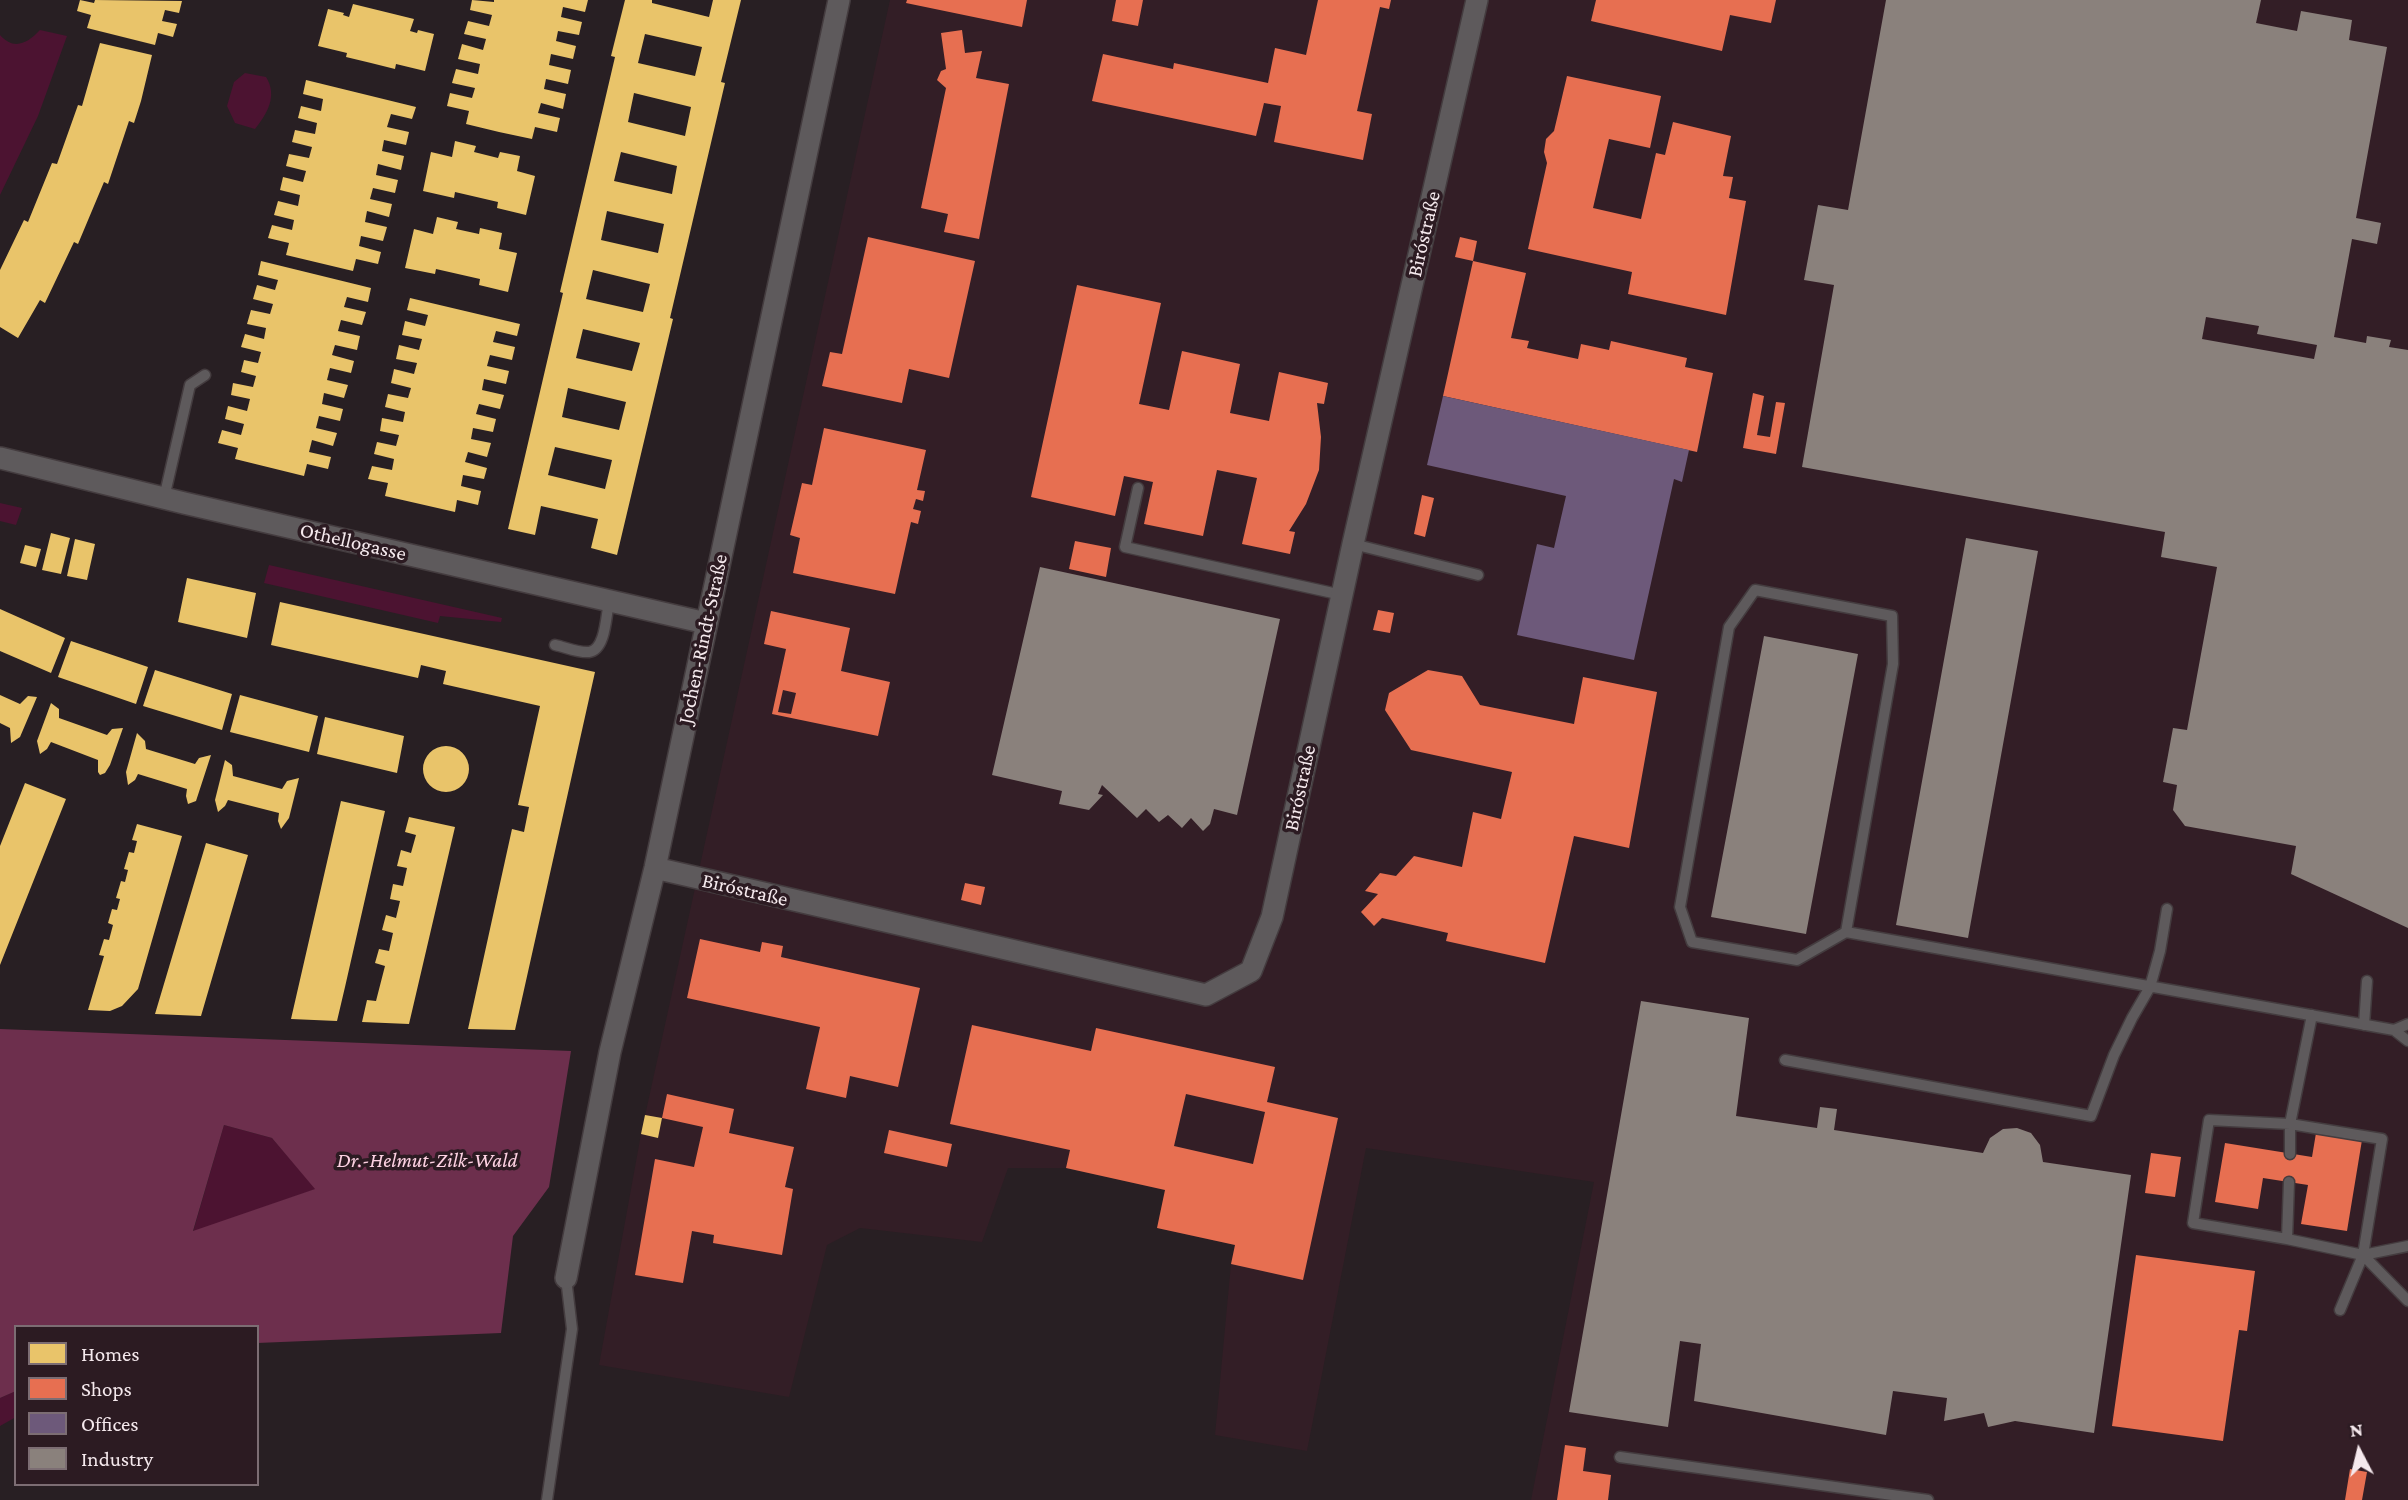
<!DOCTYPE html>
<html>
<head>
<meta charset="utf-8">
<style>
  body { margin:0 }
  #map { position:relative; width:2408px; height:1500px; overflow:hidden; background:#281f23; font-family:"Crimson Pro",serif }
  canvas { display:block }
  .legend { position:absolute; left:14px; top:1325px; width:245px; height:161px; box-sizing:border-box; background:#2c1b22; border:2px solid #7c6d73; margin:0; padding:9px 12px; list-style:none; font-size:21px; color:#f5e9ed }
  .legend li { display:flex; align-items:center; gap:14px; height:35px }
  .legend b { width:35px; border:2px solid #7c6d73 }
  .north { position:absolute; left:2324px; top:1416px; width:70px; height:70px; -webkit-text-stroke:5px #2c1b22; paint-order:stroke; rotate:353deg; font-size:19px; font-weight:700; line-height:28px; text-align:center; color:#f5e9ed }
  .north::after { content:''; display:block; margin:auto; width:24px; height:32px; background:#f5e9ed; clip-path:polygon(50% 0,100% 100%,50% 72%,0 100%) }
</style>
</head>
<body>
<div id="map">
<canvas width="2408" height="1500"></canvas>
<ul class="legend">
<li><b style="height:19px;background:#e9c46a"></b>Homes</li>
<li><b style="height:19px;background:#e76f51"></b>Shops</li>
<li><b style="height:19px;background:#6d597a"></b>Offices</li>
<li><b style="height:19px;background:#8a817c"></b>Industry</li>
</ul>
<div class="north">N</div>
</div>
<script>
const ctx = document.querySelector('canvas').getContext('2d');
ctx.lineJoin = 'round';
function fillPath(path, color) { ctx.fillStyle = color; ctx.fill(path, 'evenodd'); }
function trace(path, color, width, dash) { ctx.strokeStyle = color; ctx.lineWidth = width; ctx.lineCap = dash ? 'butt' : 'round'; ctx.setLineDash(dash || []); ctx.stroke(path); }
function drawText(font, color, halo, rows, align = 'center') {
  ctx.font = font + ' "Crimson Pro",serif'; ctx.lineWidth = 7; ctx.setLineDash([]); ctx.textBaseline = 'middle'; ctx.strokeStyle = halo; ctx.fillStyle = color; for (const [text, x, y, turn = 0] of rows) {
    ctx.save(); ctx.translate(x, y); ctx.rotate((+turn || 0) * Math.PI / 180); ctx.textAlign = isNaN(turn) ? turn : align; if (halo) ctx.strokeText(text, 0, 0); ctx.fillText(text, 0, 0); ctx.restore();
  }
}
const built = new Path2D(`
  M890 0H2408V1500H1531L1594 1182 1366 1148 1307 1451 1215 1435 1231 1264 1235 1245 1157 1228 1165 1190 1066 1168H1008L982 1242 860 1228 827 1245 789 1397 599 1365 641 1134Z`);
const green = new Path2D(`
  M40 30 67 36 38 116 0 195V35C14 51 28 43 40 30Z
  M245 73 266 77C278 96 267 114 255 129L235 123 227 106 234 82Z
  M0 503 22 508 16 525 0 521Z
  M269 565 502 618 501 622 440 616 438 623 264 583Z
  M224 1125 272 1138 316 1189 193 1232Z
  M16 1391V1417L0 1426V1398Z`);
const forest = new Path2D(`
  M0 1029 571 1051 549 1187 513 1236 501 1333 257 1343V1327H16V1391L0 1398ZM224 1125 272 1138 315 1189 193 1231Z`);
const homes = new Path2D(`
  M80 0 94 3 95 0 182 1 179 13 165 10 162 21 177 24 173 37 158 33 155 45 87 28 91 15 77 11Z
  M472 0 494 2V0H588L585 12 563 7 561 17 582 22 579 35 558 31 556 41 576 46 573 59 551 54 549 65 571 70 568 84 546 79 544 89 566 94 563 109 541 103 538 113 560 118 557 132 535 127 532 139 499 132 466 124 469 111 447 106 450 93 472 98 475 88 452 83 456 69 478 74 480 64 458 59 462 44 483 50 486 39 464 34 468 21 489 26 492 15 470 10Z
  M625 0H652V3L709 17 713 0H741L721 82 725 83 670 318 673 319 617 555 591 548 598 519 541 506 535 535 508 529 563 293 560 292 615 57 611 56ZM645 34 702 47 695 76 638 63ZM634 93 691 107 685 136 628 122ZM621 152 677 166 672 194 614 181ZM607 211 664 224 658 253 601 240ZM593 270 650 284 643 312 586 299ZM583 329 640 343 632 371 576 358ZM568 388 626 402 619 430 562 417ZM555 447 612 460 605 489 548 475Z
  M353 4 414 19 410 31 417 33 418 30 434 34 425 71 396 64 395 69 371 63 346 57 347 53 318 46 328 9 344 13 343 15 349 17Z
  M100 43 152 55 141 101 134 123 129 121 108 184 104 182 78 244 74 242 45 303 40 300 18 338 0 327V270L24 220 28 222 52 163 57 164 78 105 82 106Z
  M306 80 416 107 412 119 391 114 387 127 409 132 406 145 384 140 382 151 404 156 401 170 378 164 376 175 398 180 395 193 373 188 370 199 392 204 389 217 367 211 365 222 387 227 383 241 361 236 359 246 381 252 378 264 356 259 353 271 286 255 289 243 268 238 272 225 292 230 294 220 274 215 278 201 298 206 300 195 280 190 283 177 303 182 306 171 286 166 289 154 309 158 312 147 292 142 295 130 315 134 317 123 298 118 301 106 321 111 323 99 303 94Z
  M455 141 476 146 474 152 498 158 500 152 520 156 517 171 535 176 526 215 497 208 498 202 455 192 454 198 423 191 431 152 452 157Z
  M437 217 458 222 456 229 479 234 480 228 502 233 499 249 517 253 508 292 479 285 480 279 436 269 435 274 405 268 414 229 433 234Z
  M261 261 371 288 368 302 347 297 344 307 366 312 362 325 341 320 338 331 360 336 357 350 335 345 332 355 354 361 351 373 330 368 327 380 348 385 344 398 324 393 322 404 343 409 340 421 319 416 316 428 337 433 333 446 312 440 309 452 331 457 328 469 307 464 304 476 235 459 238 448 218 443 222 430 241 435 244 424 225 419 228 406 247 411 250 399 231 395 233 383 253 387 256 376 241 372 244 360 258 363 261 352 241 347 245 334 264 339 266 328 247 324 251 310 270 314 273 304 253 299 257 285 275 290 278 280 258 275Z
  M410 298 520 324 517 336 496 331 493 342 515 347 512 360 490 355 487 366 509 371 506 384 484 379 482 390 504 395 500 409 479 404 476 414 496 419 493 432 473 428 471 439 491 443 487 457 468 452 465 462 487 468 484 479 463 475 461 486 481 491 478 505 457 500 455 512 385 496 388 483 368 479 372 466 392 470 394 459 374 454 377 442 396 446 399 435 380 431 382 418 403 422 405 412 385 407 388 394 408 398 411 388 391 383 394 369 414 374 417 363 396 359 399 345 419 350 422 339 402 335 405 321 425 326 428 315 407 310Z
  M51 533 70 538 61 574 42 570Z
  M75 539 95 544 87 580 67 576Z
  M25 545 41 549 36 567 20 563Z
  M187 578 256 593 247 638 178 622Z
  M280 602 595 672 515 1030 468 1029 512 829 524 832 529 807 518 805 540 706 443 684 446 671 421 665 418 678 271 645Z
  M0 609 65 638 51 673 0 651Z
  M71 641 148 667 136 704 58 677Z
  M155 670 232 694 222 730 143 706Z
  M0 695 20 704 28 696 37 697 20 737 11 743 10 728 0 723Z
  M240 695 318 716 309 752 230 732Z
  M51 703 59 709V718L107 735 112 729 123 728 110 765 105 773 100 775 98 772V760L51 742 47 749 40 754 37 741Z
  M325 717 404 736 397 773 317 754Z
  M137 733 145 741 146 749 195 764 199 758 211 755 196 801 188 804 186 796 187 789 138 774 135 780 128 785 126 772Z
  M423 769a23 23 0 1 1 46 0a23 23 0 1 1-46 0Z
  M225 760 232 765 233 776 282 789 287 781 299 778 289 818 281 829 278 821 279 813 228 800 225 806 218 812 215 800Z
  M25 783 66 799 0 965V846Z
  M341 801 385 811 345 987 337 1021 291 1019Z
  M409 817 455 827 409 1024 362 1022 367 1000 376 1001 385 966 375 963 379 949 389 951 393 933 382 930 386 915 396 918 400 901 390 899 393 884 403 886 407 868 397 866 401 850 411 853 416 835 405 832Z
  M137 824 182 836 138 989 122 1006 110 1011 88 1010 104 956 99 955 104 939 109 940 113 925 108 923 112 909 117 910 120 899 116 898 121 881 125 882 128 870 124 869 129 852 134 853 137 841 132 840Z
  M206 843 248 855 201 1016 155 1014Z
  M645 1115 662 1118 658 1138 641 1134Z`);
const shops = new Path2D(`
  M907 0H1027L1022 27 906 3Z
  M1116 0H1143L1138 26 1112 21Z
  M1318 0H1391L1389 9 1380 7 1357 111 1372 114 1363 160 1274 142 1281 106 1264 103 1256 136 1092 101 1103 54 1173 69 1174 63 1268 83 1275 48 1306 55Z
  M1596 0H1776L1771 23 1730 15 1722 51 1591 21Z
  M962 30 965 53 982 51 976 78 1009 84 979 239 944 232 948 214 921 208 946 88 937 80 941 71 946 69 941 33Z
  M1567 76 1661 96 1650 148 1609 139 1593 208 1641 219 1656 153 1665 155 1673 122 1731 136 1723 176 1733 177 1729 198 1746 201 1726 315 1628 294 1632 272 1528 249 1547 163 1544 152 1546 139 1554 131Z
  M868 237 975 261 949 378 909 369 902 403 822 386 830 352 842 354Z
  M1460 237 1477 241 1473 261 1526 273 1511 338 1529 341 1527 348 1578 359 1581 344 1609 350 1611 341 1687 358 1685 367 1713 373 1697 452 1443 396 1473 261 1455 257Z
  M1077 285 1161 303 1139 404 1169 410 1182 351 1240 364 1230 413 1269 421 1279 372 1328 383 1324 404 1317 403 1321 437 1319 470 1306 504 1289 531 1295 532 1290 554 1242 544 1257 478 1217 470 1203 536 1144 524 1153 482 1124 476 1115 516 1031 497Z
  M1753 393 1764 396 1757 435 1770 437 1776 402 1785 403 1776 454 1743 448Z
  M824 428 926 450 917 490 925 491 923 501 916 499 913 509 921 511 918 524 911 522 895 594 793 573 800 538 790 535 802 483 812 485Z
  M1422 495 1434 498 1425 537 1414 534Z
  M1075 541 1111 548 1106 577 1069 569Z
  M1378 610 1394 613 1390 633 1373 630Z
  M771 611 850 628 841 671 890 682 878 736 772 714 786 649 764 644ZM783 690 796 693 791 714 778 712Z
  M1428 670 1462 676 1480 705 1574 724 1583 677 1657 692 1629 848 1574 836 1545 963 1446 941 1448 933 1382 918 1374 926 1361 912 1378 894 1365 891 1380 873 1396 876 1414 856 1462 867 1473 812 1501 819 1512 772 1411 750 1385 710 1389 693Z
  M965 883 985 887 981 905 961 900Z
  M700 939 760 952 762 942 783 946 781 957 920 988 898 1087 850 1076 846 1098 806 1089 820 1027 687 998Z
  M972 1025 1091 1051 1096 1028 1275 1067 1267 1102 1338 1118 1303 1280 1231 1264 1235 1245 1157 1228 1165 1190 1066 1168 1070 1150 950 1124ZM1186 1094 1265 1112 1253 1164 1174 1146Z
  M667 1094 734 1109 729 1133 794 1147 785 1187 793 1189 782 1255 713 1243 714 1235 692 1231 683 1283 635 1275 655 1159 694 1167 703 1127 662 1118Z
  M889 1130 952 1144 947 1167 884 1153Z
  M2316 1133 2362 1140 2347 1231 2301 1224 2308 1185 2263 1178 2258 1209 2215 1202 2225 1143 2312 1157Z
  M2151 1153 2181 1157 2175 1197 2145 1193Z
  M2136 1255 2255 1271 2247 1331 2239 1330 2223 1441 2112 1426Z
  M1565 1445 1586 1448 1583 1471 1611 1475 1608 1500H1557Z
  M2350 1469 2367 1472 2362 1500H2345Z`);
const offices = new Path2D(`
  M1443 396 1689 450 1682 482 1674 479 1634 660 1517 635 1537 544 1554 548 1566 496 1427 465Z`);
const industry = new Path2D(`
  M1886 0H2261L2256 23 2297 31 2301 11 2352 20 2349 40 2387 47 2356 218 2381 223 2377 244 2352 239 2334 337 2366 343 2367 336 2391 340 2389 347 2408 350V928L2291 874 2296 846 2185 826 2173 810 2177 785 2163 782 2173 728 2187 730 2217 567 2161 557 2165 532 1802 467 1834 285 1804 280 1818 205 1848 210ZM2206 317 2259 326 2257 334 2317 345 2314 359 2202 339Z
  M1966 538 2038 551 1968 938 1896 925Z
  M1040 567 1280 619 1237 815 1214 809 1210 824 1203 831 1191 818 1182 828 1168 815 1159 822 1146 809 1137 818 1102 785 1098 794 1103 795 1089 810 1059 804 1062 791 992 775Z
  M1764 636 1858 654 1806 934 1711 917Z
  M1641 1001 1749 1018 1736 1116 1817 1128 1820 1107 1837 1109 1834 1130 1983 1153 1990 1138 2003 1129 2017 1128 2031 1133 2040 1145 2043 1162 2131 1175 2094 1433 2015 1421 1988 1427 1984 1413 1944 1421 1947 1398 1893 1391 1886 1435 1694 1401 1701 1344 1680 1341 1668 1427 1569 1412Z`);
const lane = new Path2D(`
  M1138 488 1125 547 1342 595
  M164 498 190 385 205 375
  M1353 544 1478 575
  M1755 590 1892 616 1893 664 1846 932 1797 960 1692 942 1680 907 1729 627Z
  M555 645C565 647 578 653 589 652 606 650 606 614 609 602
  M1846 932 2394 1030
  M2408 1024 2394 1030 2408 1041
  M2364 1025 2367 981
  M1785 1060 2091 1116 2114 1055 2132 1018 2150 987 2160 951 2167 909
  M2290 1154V1124L2312 1015
  M2289 1182 2287 1239 2363 1255 2408 1246
  M2287 1239 2193 1223 2209 1120 2290 1124 2382 1139 2363 1255 2340 1310
  M2363 1255 2408 1301
  M1620 1457 1928 1500
  M547 1500 572 1329 566 1278`);
const street = new Path2D(`
  M0 458 184 503 706 623
  M655 868 1206 995 1251 971 1272 917 1353 544 1477 0
  M566 1278 610 1052 655 868 839 0`);
const streetNames = [
  ["Biróstraße",1424,234,-77],
  ["Othellogasse",353,542,13],
  ["Jochen-Rindt-Straße",703,639,-78],
  ["Biróstraße",1300,788,-78],
  ["Biróstraße",745,890,13]
];
const parkNames = [
  ["Dr.-Helmut-Zilk-Wald",427,1161]
];
fillPath(built, '#331e26');
fillPath(green, '#4c1331');
fillPath(forest, '#6d2f4d');
fillPath(homes, '#e9c46a');
fillPath(shops, '#e76f51');
fillPath(offices, '#6d597a');
fillPath(industry, '#8a817c');
trace(lane, '#443c3f', 13);
trace(street, '#443c3f', 24);
trace(lane, '#5e5a5c', 10);
trace(street, '#5e5a5c', 21);
drawText('21px', '#f5e9ed', '#2c1b22', streetNames);
drawText('italic 21px', '#fed2e3', '#2c1b22', parkNames);
</script>
</body>
</html>
